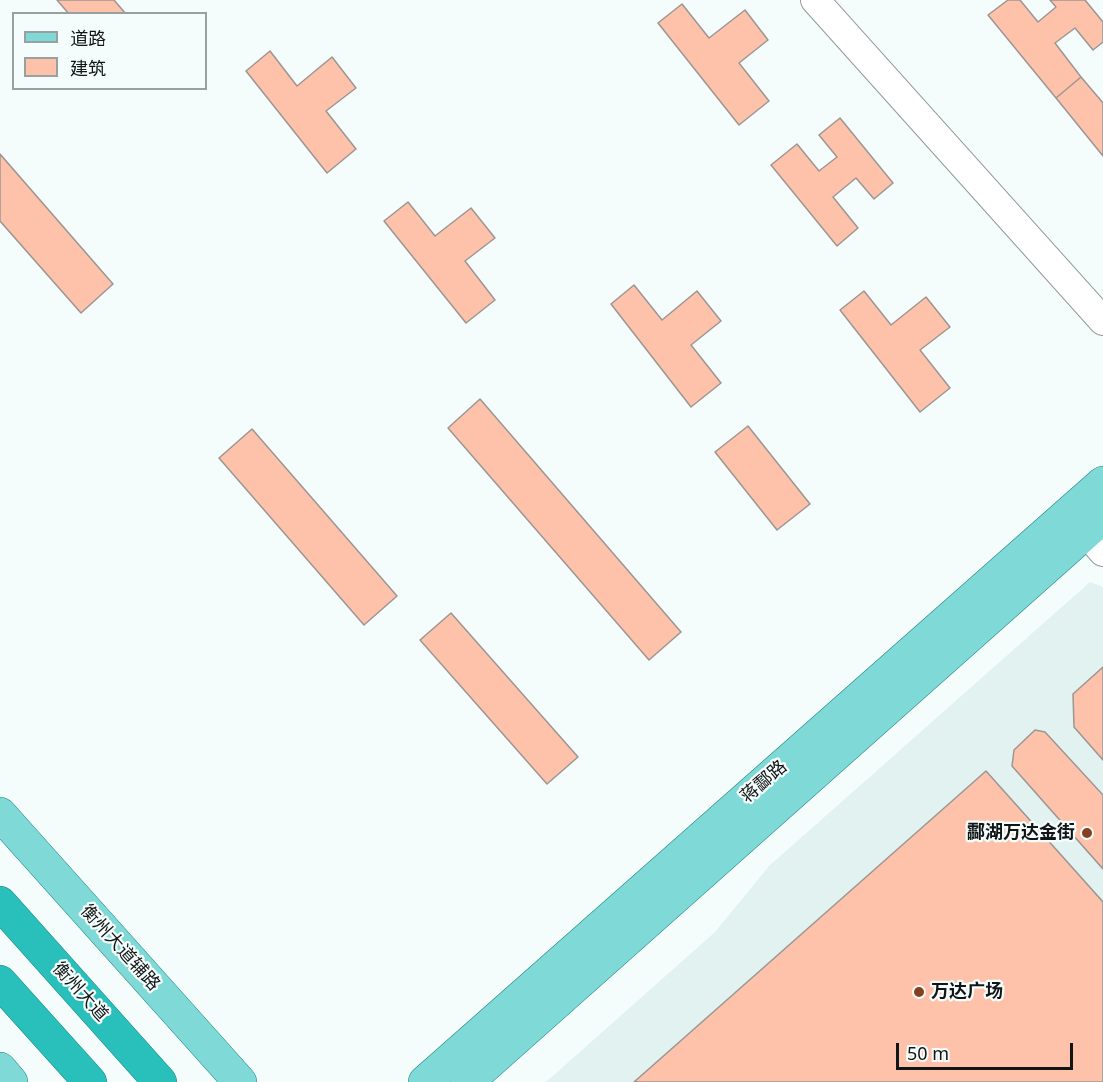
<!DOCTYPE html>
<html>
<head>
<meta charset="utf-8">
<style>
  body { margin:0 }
  #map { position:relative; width:1103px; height:1082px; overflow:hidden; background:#f5fdfc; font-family:"Noto Sans","Noto Sans SC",sans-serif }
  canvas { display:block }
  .legend { position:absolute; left:12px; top:12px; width:195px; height:78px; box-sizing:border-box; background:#f5fdfc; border:2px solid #9aa0a0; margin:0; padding:8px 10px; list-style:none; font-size:18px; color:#121515 }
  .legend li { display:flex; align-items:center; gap:12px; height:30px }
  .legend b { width:30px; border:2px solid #9aa0a0 }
  .scale { position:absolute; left:896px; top:1043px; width:177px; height:27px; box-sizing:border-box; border:3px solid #121515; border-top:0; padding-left:8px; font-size:18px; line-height:21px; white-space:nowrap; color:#121515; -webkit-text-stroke:4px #f5fdfc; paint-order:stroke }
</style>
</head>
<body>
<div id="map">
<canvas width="1103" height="1082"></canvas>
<ul class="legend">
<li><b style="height:8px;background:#7fd9d6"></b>道路</li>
<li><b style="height:16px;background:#fec2aa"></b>建筑</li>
</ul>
<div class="scale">50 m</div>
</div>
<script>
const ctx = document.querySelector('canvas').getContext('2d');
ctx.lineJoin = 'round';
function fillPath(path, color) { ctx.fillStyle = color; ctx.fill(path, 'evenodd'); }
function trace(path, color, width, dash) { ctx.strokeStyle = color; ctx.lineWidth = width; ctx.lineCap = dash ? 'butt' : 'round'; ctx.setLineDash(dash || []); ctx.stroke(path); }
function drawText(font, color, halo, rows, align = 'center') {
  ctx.font = font + ' "Noto Sans","Noto Sans SC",sans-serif'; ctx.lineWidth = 4.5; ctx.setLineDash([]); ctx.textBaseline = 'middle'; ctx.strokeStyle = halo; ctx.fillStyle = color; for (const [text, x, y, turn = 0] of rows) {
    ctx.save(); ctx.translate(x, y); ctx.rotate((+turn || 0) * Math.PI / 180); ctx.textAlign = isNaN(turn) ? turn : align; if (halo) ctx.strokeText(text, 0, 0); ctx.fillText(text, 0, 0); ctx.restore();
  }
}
const built = new Path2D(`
  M1090 582 1103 587V1082H546L715 932 769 866Z`);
const building = new Path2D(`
  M57 0H114L126 14H69Z
  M1008 0H1020L1038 22 1056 7 1050 0H1085L1103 22V42L1093 50 1075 28 1055 43 1081 77 1056 98 988 15Z
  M682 4 709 38 745 10 768 40 739 63 769 101 739 125 658 23Z
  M270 51 297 86 332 57 356 88 326 111 356 149 327 173 246 71Z
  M1081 77 1103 103V156L1056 98Z
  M840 118 893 183 874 199 856 178 833 197 858 228 837 246 771 165 797 144 819 171 837 157 819 135Z
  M0 154 113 284 81 313 0 221Z
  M408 202 435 236 471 208 495 238 465 261 495 300 466 323 384 221Z
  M634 285 662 320 697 291 721 321 691 345 721 383 691 407 611 304Z
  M864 291 891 325 926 297 950 327 920 350 950 388 920 412 840 310Z
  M480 399 681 632 649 660 448 428Z
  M748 426 810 504 777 530 715 452Z
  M252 429 397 596 364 625 219 458Z
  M451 613 578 757 547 784 420 640Z
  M1103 667V760L1074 727 1073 694Z
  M1035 730 1045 732 1103 795V869L1012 766 1014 750Z
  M986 771 1103 902V1082H634Z`);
const minor = new Path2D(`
  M815 0 1103 321
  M1071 516 1103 552`);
const major = new Path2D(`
  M0 814 240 1082
  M0 1069 11 1082
  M425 1082 1103 483
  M467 1082 1103 517`);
const highway = new Path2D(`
  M0 903 160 1082
  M0 982 90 1082`);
const markers = [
  [1087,833,6,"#87401f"],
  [919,992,6,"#87401f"]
];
const streetNames = [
  ["蒋酃路",764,782,-41],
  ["衡州大道辅路",120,948,48],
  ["衡州大道",80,992,48]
];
const poiNames = [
  ["酃湖万达金街",1075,833],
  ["万达广场",931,992,"left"]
];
fillPath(built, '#e1f2f1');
fillPath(building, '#fec2aa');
trace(building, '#9c9693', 1.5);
trace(minor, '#939a99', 30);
trace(major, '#218481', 34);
trace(highway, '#218481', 34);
trace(minor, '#fff', 28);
trace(major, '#7fd9d6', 33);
trace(highway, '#29bfbb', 33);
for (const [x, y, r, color] of markers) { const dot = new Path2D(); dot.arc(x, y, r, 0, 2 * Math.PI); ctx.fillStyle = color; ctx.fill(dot); trace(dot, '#f5fdfc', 2); }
drawText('18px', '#121515', '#f5fdfc', streetNames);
drawText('bold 18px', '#121515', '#f5fdfc', poiNames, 'right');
</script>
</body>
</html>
